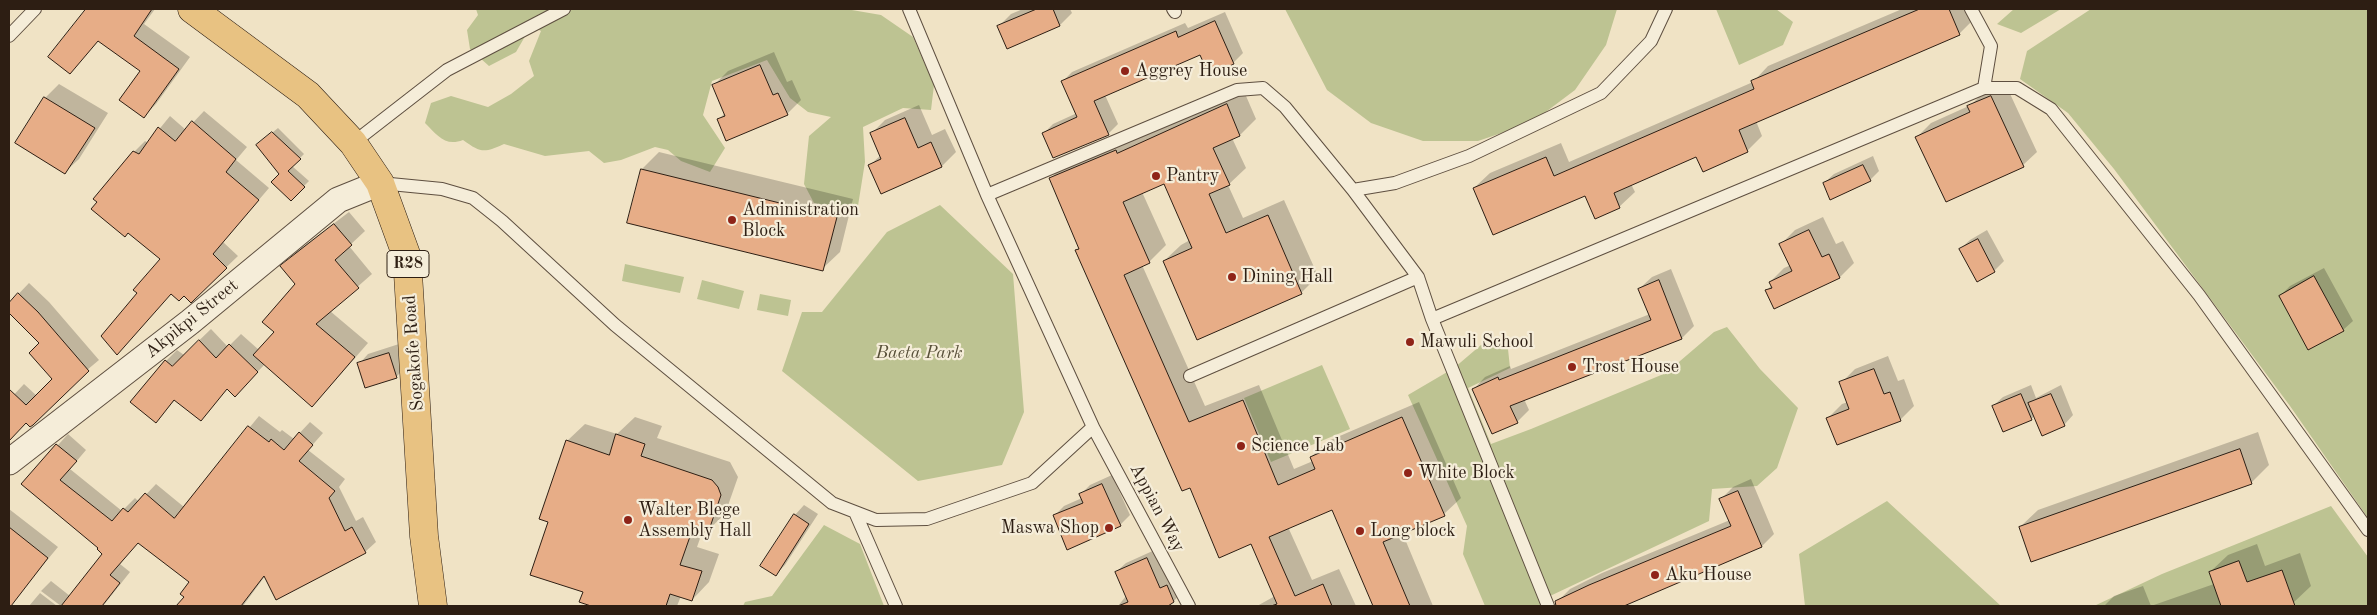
<!DOCTYPE html>
<html>
<head>
<meta charset="utf-8">
<style>
  body { margin:0 }
  #map { position:relative; width:2377px; height:615px; overflow:hidden; background:#f0e3c5; font-family:"Old Standard TT",serif }
  canvas { display:block }
  .frame { position:absolute; inset:0; border:10px solid #2d1e13; pointer-events:none }
</style>
</head>
<body>
<div id="map">
<canvas width="2377" height="615"></canvas>
<div class="frame"></div>
</div>
<script>
const ctx = document.querySelector('canvas').getContext('2d');
ctx.lineJoin = 'round';
function fillPath(path, color) { ctx.fillStyle = color; ctx.fill(path, 'evenodd'); }
function trace(path, color, width, dash) { ctx.strokeStyle = color; ctx.lineWidth = width; ctx.lineCap = dash ? 'butt' : 'round'; ctx.setLineDash(dash || []); ctx.stroke(path); }
function drawText(font, color, halo, rows, align = 'center') {
  ctx.font = font + ' "Old Standard TT",serif'; ctx.lineWidth = 4.5; ctx.setLineDash([]); ctx.textBaseline = 'middle'; ctx.strokeStyle = halo; ctx.fillStyle = color; for (const [text, x, y, turn = 0] of rows) {
    ctx.save(); ctx.translate(x, y); ctx.rotate((+turn || 0) * Math.PI / 180); ctx.textAlign = isNaN(turn) ? turn : align; if (halo) ctx.strokeText(text, 0, 0); ctx.fillText(text, 0, 0); ctx.restore();
  }
}
const green = new Path2D(`
  M476 9H846L881 15 913 37 934 85 931 110 903 108 863 127 865 162 857 212 814 203 804 184 809 136 831 117 808 112 790 98 767 60 712 81 703 115 725 148 710 172 681 161 668 150 655 147 621 160 604 163 589 151 545 156 504 144C484 153 481 153 463 140 445 147 437 135 425 123L431 103 451 96 488 107 511 94 534 76 529 61 541 31 531 26 516 52 489 66 470 49 467 30 478 15Z
  M1285 9H1617L1606 45 1575 90 1531 123 1478 141H1423L1371 123 1327 90Z
  M1716 9H1776L1793 22 1783 45 1739 65Z
  M2014 9H2061L2021 33 1997 24Z
  M2091 9H2368V518L2290 406 2114 169 2068 113 2020 79 2027 51Z
  M940 205 1013 274 1024 412 1002 465 918 481 782 371 802 312H822L887 232Z
  M625 264 684 277 680 293 622 281Z
  M702 280 744 291 739 309 697 299Z
  M760 294 791 300 788 316 757 310Z
  M1727 327 1760 369 1798 408 1777 468 1757 486 1712 489 1709 521 1550 596 1554 606H1485L1463 554 1467 526 1408 395 1454 368 1481 345 1508 349 1510 368 1468 388 1491 444 1531 429 1666 373 1714 332Z
  M1322 365 1350 429 1271 462 1244 398Z
  M1887 501 2001 606H1805L1799 554Z
  M2331 506 2368 557V606H2094L2162 574Z
  M824 525 860 544 884 606H743L745 602 772 596Z`);
const shadow = new Path2D(`
  M85 9H155L144 24 190 57 156 104 144 116 142 71 99 40 70 73 87 10Z
  M1023 9H1070L1072 13 1060 25 1008 47 999 26 1011 14Z
  M1902 9H1970L1974 19 1959 34 1756 121 1762 136 1747 151 1697 156 1631 184 1635 192 1619 207 1585 194 1474 188 1490 173 1561 143 1569 162 1753 82 1768 66Z
  M1225 12 1243 53 1233 63 1201 53 1105 95 1118 124 1108 134 1054 157 1044 133 1053 124 1077 113 1063 81 1072 72 1185 23 1188 28Z
  M774 52 787 82 792 80 801 100 787 114 718 120 725 113 714 85 728 71Z
  M2005 83 2037 152 2023 165 1917 137 1931 123 1971 105 1983 93Z
  M59 84 108 113 79 159 65 172 17 142 45 98Z
  M1243 89 1256 119 1240 135 1232 138 1246 168 1228 185 1243 218 1284 200 1318 276 1301 293 1198 338 1164 261 1181 245 1190 240 1165 182 1142 192 1166 245 1149 262 1142 265 1205 406 1259 385 1294 469 1313 461 1311 457 1328 441 1419 402 1461 498 1444 514 1402 532 1433 606H1374L1333 508 1288 527 1312 580 1339 569 1356 606H1257L1275 596 1252 543 1190 486 1076 251 1080 247 1051 178 1067 162Z
  M919 105 932 135 945 129 956 152 942 166 881 192 870 165 881 155 871 134 885 120Z
  M204 111 247 147 236 160 269 188 223 242 238 256 191 301 184 294 139 293 162 259 134 152 145 141 148 143 170 116 186 130Z
  M278 128 304 154 292 166 309 181 291 199 281 174 262 141Z
  M659 152 853 199 840 252 822 269 642 169Z
  M1873 156 1879 171 1870 180 1824 183 1834 174Z
  M349 212 365 231 349 246 372 274 330 311 368 343 326 391 312 405 265 364 247 383 228 388 201 419 176 399 156 421 166 361 177 350 184 355 211 329 228 347 241 334 259 350 276 332 297 284 282 266 295 253Z
  M1823 217 1836 244 1843 241 1854 263 1840 277 1774 308 1766 291 1772 285 1770 282 1784 268 1791 265 1781 244 1795 230Z
  M1987 230 2004 261 1994 271 1977 280 1960 249 1970 240Z
  M2324 268 2353 321 2343 330 2280 296 2290 286Z
  M1671 269 1694 326 1682 338 1524 399 1529 410 1517 422 1473 390 1485 377 1510 366 1511 369 1650 314 1639 289 1652 277Z
  M29 283 49 302 99 360 26 421 9 440V400L24 384 37 396 54 379 41 343 9 312V304Z
  M399 344 406 367 396 377 359 364 368 354Z
  M1888 356 1898 381 1904 379 1914 406 1900 420 1828 418 1842 404 1848 402 1841 383 1855 369Z
  M2031 385 2036 398 2061 385 2073 415 2064 425 2035 416 2031 419 1993 406 2003 397Z
  M259 416 280 432 282 430 294 439 310 422 323 433 308 450 345 479 339 487 356 521 363 517 376 542 365 552 265 576 243 606H180L190 582 138 542 120 564 130 572 103 606H61L41 591 51 581 70 596 103 553 100 548 23 484 68 434 86 450 70 469 122 511 135 498 139 502 156 484 184 507Z
  M635 417 662 426 657 438 730 462 738 477 725 514 707 531 703 530 697 547 719 554 709 582 692 600 681 596 677 606H595L581 602 584 592 549 521 567 441 585 424 617 434Z
  M2258 432 2269 465 2252 482 2032 560 2020 527 2038 510Z
  M1112 475 1130 515 1120 525 1068 548 1054 516 1064 506 1082 498 1081 494 1090 485Z
  M1751 479 1774 534 1762 546 1621 606H1561L1558 601 1570 589 1602 573 1730 520 1721 499 1733 487Z
  M804 505 818 514 785 565 776 574 795 515Z
  M9 509 58 547 18 595 9 588Z
  M2257 544 2265 566 2300 553 2311 586 2293 603 2285 606H2104L2114 596 2143 586 2151 606 2214 584 2210 572 2228 555Z
  M1157 549 1183 591 1174 601 1161 606H1118L1126 596 1116 572 1126 563Z
  M40 593 57 606H29Z`);
const building = new Path2D(`
  M86 9H152L134 36 179 69 144 118 119 100 140 71 98 41 70 74 48 57Z
  M1037 9H1053L1060 26 1007 49 997 26Z
  M1920 9H1949L1960 35 1739 130 1748 152 1703 172 1696 157 1614 193 1620 208 1595 219 1585 196 1493 235 1473 188 1546 157 1554 176 1754 89 1751 81Z
  M1215 21 1234 64 1209 75 1200 55 1094 101 1109 135 1053 158 1042 133 1077 117 1061 81 1176 31 1178 37Z
  M760 65 773 95 778 93 788 115 726 141 717 119 725 116 712 85Z
  M1991 96 2024 167 1946 202 1915 137 1970 112 1967 106Z
  M44 97 95 128 65 174 15 143Z
  M1227 104 1240 136 1213 148 1230 185 1209 194 1226 233 1268 215 1302 294 1197 340 1163 261 1192 248 1164 184 1123 202 1150 263 1124 275 1189 422 1243 400 1278 485 1315 469 1310 457 1402 417 1445 516 1383 542 1410 606H1373L1332 510 1269 537 1295 596 1323 584 1332 606H1271L1277 604 1251 544 1219 558 1190 488 1182 491 1075 250 1079 249 1049 178 1116 150 1117 153Z
  M905 118 918 148 931 142 942 167 881 194 868 165 881 159 870 133Z
  M192 121 236 159 226 172 259 200 213 254 227 268 191 303 184 296 179 301 171 294 117 355 101 336 137 293 133 290 160 259 128 233 125 237 91 209 97 202 93 199 133 151 139 154 158 127 175 141Z
  M272 132 301 159 288 171 305 187 291 201 271 182 279 174 256 145Z
  M1863 165 1871 181 1830 200 1823 183Z
  M641 169 837 217 823 271 627 223Z
  M334 224 352 245 335 260 359 288 316 324 355 357 312 407 253 355 274 332 262 322 295 284 280 266Z
  M1809 230 1822 257 1829 254 1840 278 1774 309 1765 290 1772 288 1769 282 1792 271 1779 244Z
  M1978 239 1995 272 1977 282 1959 249Z
  M2314 276 2344 331 2308 350 2279 296Z
  M1659 280 1682 339 1510 406 1518 423 1492 434 1472 389 1498 377 1499 380 1651 320 1638 289Z
  M18 293 38 312 89 371 33 425 30 427 26 423 9 441V389L26 405 52 379 29 353 39 343 9 313V303Z
  M199 340 216 358 229 344 258 372 235 397 227 389 201 421 174 400 156 423 130 402 165 360 172 366Z
  M389 353 397 378 365 388 357 363Z
  M1874 369 1884 394 1890 392 1901 421 1837 445 1826 418 1849 409 1839 382Z
  M2021 394 2032 420 2003 432 1992 406Z
  M2051 394 2065 426 2042 436 2028 403Z
  M248 426 269 442 271 439 284 450 299 432 313 445 299 461 335 491 329 498 345 531 352 527 366 553 276 600 264 576 241 606H176L184 597 180 594 189 582 138 543 110 575 120 583 102 606H61L102 554 97 549 98 548 21 484 56 444 77 461 60 480 112 521 123 508 128 512 145 493 174 518Z
  M616 434 645 444 641 456 712 480 718 487 721 495 708 533 693 528 680 565 702 571 692 601 670 594 666 606H591L579 602 583 592 530 575 548 522 539 519 566 440 609 455Z
  M2240 449 2252 484 2031 562 2019 527Z
  M1102 484 1121 526 1067 550 1053 515 1083 503 1079 494Z
  M1738 491 1762 547 1624 606H1556L1555 601 1589 585 1731 526 1719 499Z
  M794 514 809 524 776 576 760 566Z
  M9 527 48 558 11 606H9Z
  M1147 558 1160 588 1167 585 1174 602 1168 606H1118L1128 602 1115 572Z
  M2239 561 2247 582 2282 570 2295 606H2221L2209 572Z`);
const lane = new Path2D(`
  M1173 9 1175 12
  M1971 9 1991 46 1984 88
  M9 36 35 9
  M353 143 447 70 564 9
  M380 183 442 189 473 198 502 221 615 325 832 503 876 520 927 519 1032 483 1093 427 987 195 909 9
  M1353 190 1395 183 1469 156 1601 93 1651 41 1666 9
  M987 195 1237 90 1263 88 1285 107 1353 190 1418 277 1432 319 1984 88H2017L2051 109 2199 295 2368 530
  M1432 319 1548 606
  M1190 376 1418 277
  M1093 427 1189 606
  M855 512 896 606`);
const street = new Path2D(`
  M9 462 190 322 338 200 380 183`);
const primary = new Path2D(`
  M192 9 308 95 353 143 380 183 407 257 424 536 433 606`);
const markers = [
  [1125,71,5,"#8f2418"],
  [1156,176,5,"#8f2418"],
  [732,220,5,"#8f2418"],
  [1232,277,5,"#8f2418"],
  [1410,342,5,"#8f2418"],
  [1572,367,5,"#8f2418"],
  [1241,446,5,"#8f2418"],
  [1408,473,5,"#8f2418"],
  [628,520,5,"#8f2418"],
  [1109,528,5,"#8f2418"],
  [1360,531,5,"#8f2418"],
  [1655,575,5,"#8f2418"]
];
const shields = [
  [408,264,42]
];
const shieldNames = [
  ["R28",408,264]
];
const poiNames = [
  ["Aggrey House",1135,71],
  ["Pantry",1166,176],
  ["Administration",742,210],
  ["Block",742,231],
  ["Dining Hall",1242,277],
  ["Mawuli School",1420,342],
  ["Trost House",1582,367],
  ["Science Lab",1251,446],
  ["White Block",1418,473],
  ["Walter Blege",638,510],
  ["Assembly Hall",638,531],
  ["Maswa Shop",1099,528,"right"],
  ["Long block",1370,531],
  ["Aku House",1665,575]
];
const streetNames = [
  ["Akpikpi Street",192,319,-39],
  ["Sogakofe Road",414,353,-94],
  ["Appian Way",1157,508,62]
];
const parkNames = [
  ["Baeta Park",919,353]
];
fillPath(green, '#bdc392');
fillPath(shadow, '#0003');
fillPath(building, '#e7ad87');
trace(building, '#2d1e13', 1);
trace(lane, '#5e4f40', 14);
trace(street, '#5e4f40', 27);
trace(primary, '#2d1e13', 29);
trace(lane, '#f5edd9', 12);
trace(street, '#f5edd9', 25);
trace(primary, '#e8c282', 28);
for (const [x, y, r, color] of markers) { const dot = new Path2D(); dot.arc(x, y, r, 0, 2 * Math.PI); ctx.fillStyle = color; ctx.fill(dot); trace(dot, '#f5edd9', 2); }
for (const [x, y, w] of shields) { const box = new Path2D(); box.roundRect(x - w / 2, y - 13.5, w, 27, 4); ctx.fillStyle = '#f5edd9'; ctx.fill(box); trace(box, '#2d1e13', 1); }
drawText('bold 16px', '#2d1e13', null, shieldNames);
drawText('18px', '#2d1e13', '#f5edd9', poiNames, 'left');
drawText('18px', '#2d1e13', '#f5edd9', streetNames);
drawText('italic 18px', '#585039', '#f5edd9', parkNames);
</script>
</body>
</html>
